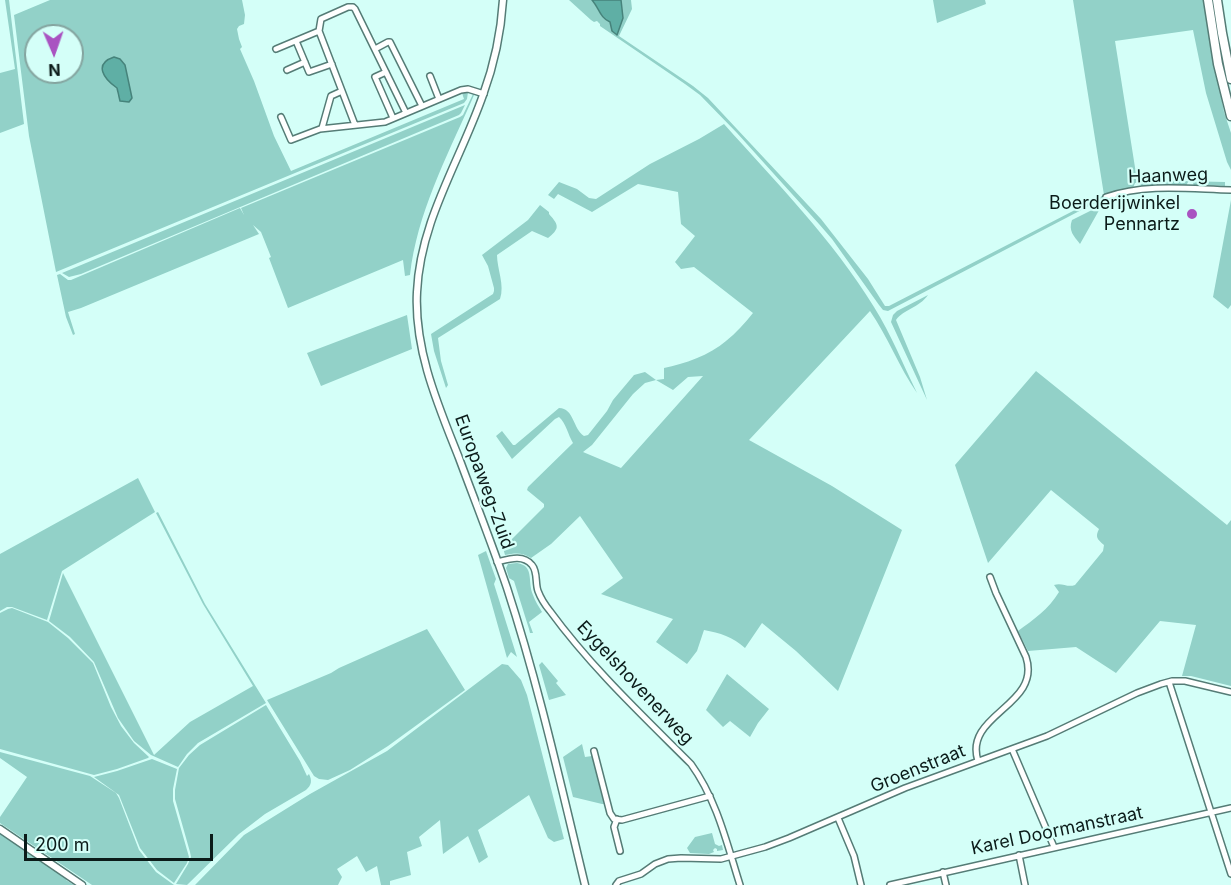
<!DOCTYPE html>
<html>
<head>
<meta charset="utf-8">
<style>
  body { margin:0 }
  #map { position:relative; width:1231px; height:885px; overflow:hidden; background:#d4fff8; font-family:Inter,sans-serif }
  canvas { display:block }
  .north { position:absolute; left:24px; top:24px; width:60px; height:60px; box-sizing:border-box; background:#d4fff8; border:2px solid #84a49f; border-radius:50%; rotate:178deg; font-size:16px; font-weight:700; line-height:24px; text-align:center; color:#0b1b19 }
  .north::after { content:''; display:block; margin:auto; width:21px; height:27px; background:#a953c1; clip-path:polygon(50% 0,100% 100%,50% 72%,0 100%) }
  .scale { position:absolute; left:24px; top:834px; width:189px; height:27px; box-sizing:border-box; border:3px solid #0b1b19; border-top:0; padding-left:8px; font-size:18px; line-height:21px; white-space:nowrap; color:#0b1b19; -webkit-text-stroke:4px #d4fff8; paint-order:stroke }
</style>
</head>
<body>
<div id="map">
<canvas width="1231" height="885"></canvas>
<div class="north">N</div>
<div class="scale">200 m</div>
</div>
<script>
const ctx = document.querySelector('canvas').getContext('2d');
ctx.lineJoin = 'round';
function fillPath(path, color) { ctx.fillStyle = color; ctx.fill(path, 'evenodd'); }
function trace(path, color, width, dash) { ctx.strokeStyle = color; ctx.lineWidth = width; ctx.lineCap = dash ? 'butt' : 'round'; ctx.setLineDash(dash || []); ctx.stroke(path); }
function drawText(font, color, halo, rows, align = 'center') {
  ctx.font = font + ' Inter,sans-serif'; ctx.lineWidth = 4.5; ctx.setLineDash([]); ctx.textBaseline = 'middle'; ctx.strokeStyle = halo; ctx.fillStyle = color; for (const [text, x, y, turn = 0] of rows) {
    ctx.save(); ctx.translate(x, y); ctx.rotate((+turn || 0) * Math.PI / 180); ctx.textAlign = isNaN(turn) ? turn : align; if (halo) ctx.strokeText(text, 0, 0); ctx.fillText(text, 0, 0); ctx.restore();
  }
}
const green = new Path2D(`
  M5 0H9L24 124 0 133V73L15 69Z
  M50 0H242L245 15 244 24 239 26 237 29 239 39 242 47 240 49 254 81 274 136 291 171 464 99 462 93 468 92 467 99 464 103 56 272 29 136 14 15ZM36 36H72V72H36ZM114 57 120 59 125 65 132 98 118 96Z
  M569 0H592C598 8 601 18 610 22L612 31 616 35 623 18 621 0H631L632 9 619 36 693 86 708 98 821 219 868 279 885 306H889L1104 195 1073 0H1203L1224 112 1231 133V170L1227 162 1206 93 1193 30 1115 41 1137 180 1225 182V186L1202 185 1201 187H1194L1193 182H1188L1186 186H1166L1163 182H1159L1157 186 1142 187 1139 182 1135 183 1133 188 1112 194 888 311 883 310 879 305 832 239 819 224 737 133 700 95 685 84 600 26V24L597 21 594 22 591 20Z
  M933 0H985L986 4 937 23Z
  M473 94 474 95 471 102C446 158 417 214 410 275L405 276 403 260 288 308 269 258 271 257 261 232 253 225 259 234 81 308 68 312 75 334 73 335 66 317 57 275 60 274 68 280H71L240 208 244 215 241 208 460 117 463 115Z
  M465 105 461 113 459 115 81 274 69 277 62 273Z
  M724 124C776 182 833 240 874 307 891 334 903 364 917 393 899 367 888 337 870 311L749 440 832 486 902 530 838 691 796 651 762 623 745 648C733 637 720 633 704 630L697 651 687 664 656 642 673 619 601 594 623 578 580 516 551 544 531 558C522 552 515 553 505 555L503 548 544 507V504L527 490 528 487 573 443C568 435 566 423 559 417L555 419 512 459 496 436 502 431 513 445H515L559 408C574 408 573 429 584 436L588 435 607 411 613 400 634 375 645 372 656 380 664 379V368C684 364 710 355 726 341 736 333 745 323 753 313L694 267 681 269 675 262 695 236 681 224 678 192 638 184 592 212 558 194 554 199 548 195 559 182 577 189 589 198 596 199 650 164 699 139ZM703 376 621 468 583 452 592 445 633 394 645 383 656 380 673 390 688 377Z
  M1231 200V305L1228 309 1213 297Z
  M540 205 549 212V214C560 226 559 229 548 238L532 231 497 255C497 269 505 285 500 299L438 338 441 361 448 385 446 388 434 351 431 334 493 294 494 291V288L488 266 482 255 528 220Z
  M1102 205 1080 244C1074 236 1068 231 1072 220Z
  M928 295C919 308 904 309 896 320L920 377 927 400 891 322 893 315 897 311Z
  M407 315 412 349 321 386 307 353Z
  M1036 371 1227 525 1231 520V686L1191 676H1182L1196 625 1160 621 1116 673 1076 647 1028 651 1018 631C1033 620 1049 609 1059 592L1054 585C1062 582 1067 588 1075 585L1103 551 1104 545C1097 539 1095 537 1099 529L1051 490 988 563 955 465Z
  M138 478 155 512 62 571 47 620 12 607H7L0 611V554Z
  M158 512 205 604 266 703 198 743 187 754 178 767 151 755 134 741 118 718 94 662 70 637 49 621 63 573 154 755 190 722 253 686 203 604 156 513Z
  M486 551 496 579 494 584 517 657 511 652 507 658 478 555Z
  M517 563C535 566 527 581 533 595 535 601 539 607 542 612L529 622 533 633H530L529 629 514 581 509 578 506 568 508 564Z
  M12 608 48 622 68 638 93 663 111 707 121 726 134 743 149 757 148 758 117 769 94 775 0 749V613L8 609Z
  M427 629 465 690 388 746 350 770 328 780 319 779 314 776 267 700 331 673 339 668Z
  M542 662 558 681 556 683 566 695 549 700 539 665Z
  M502 664 508 665 521 680 527 695 564 839 554 842 548 838 529 795 478 830 488 857 479 863 468 836 443 854 440 820 419 837 422 846 407 852 411 875 390 881V885H381L377 866 366 872 357 856 337 869 342 877 338 885H195L244 835 310 794 387 751Z
  M727 674 769 709 758 723 750 737 730 721 723 727 706 710Z
  M266 705 300 761 307 776 309 774C312 780 312 785 306 790L265 814 239 834 187 885 176 884 188 864 191 857 190 852 175 799V790L179 768 189 755 200 745Z
  M582 744 585 757 592 756 604 804H602L573 797 563 757Z
  M0 752 90 776 116 793 119 798 139 850 156 872 174 885H92L0 823V817L27 777 0 758Z
  M152 759 177 769 173 789V801L189 857 187 863 174 883 157 870 140 848 119 795 94 777 117 771Z
  M0 833 67 878 66 880 74 885H0Z
  M712 833 715 844 719 846 722 845 723 850 717 851V849L715 848 713 850 714 852 709 854 690 853 687 848 695 837Z`);
const water = new Path2D(`
  M592 0H621L623 18 617 35 612 31 610 22C600 18 599 8 592 0Z
  M114 57 120 59 125 65 132 98 129 102 120 101 117 88C104 79 93 64 114 57Z`);
const minor = new Path2D(`
  M296 41 309 72 332 64
  M276 49 319 31
  M375 49 388 42H390L422 106
  M287 70 305 62
  M386 72 375 77 393 118
  M430 76 439 99
  M281 117 291 140 320 129 385 122 461 90 468 89 484 94
  M355 125 319 31 321 19 348 7H353L355 9 406 113
  M322 128 331 96 342 91
  M1106 197C1147 183 1189 189 1231 190
  M497 562C509 559 523 554 532 565 538 572 535 583 538 591 541 599 545 605 550 611 591 667 642 715 691 764 717 800 727 844 740 885
  M1169 682 1231 874
  M1012 749 1054 847
  M594 751 610 813 614 819 622 820 710 796
  M978 761C963 714 1042 706 1026 657L996 593 990 577
  M838 818 854 856 861 885
  M617 819 614 827 620 851
  M1019 855 1025 885
  M943 872 946 885
  M616 885 619 881 641 874 655 864 668 859 681 858 721 859 765 847 789 838 905 788 1047 736 1137 693 1161 684 1172 681H1185L1231 692
  M890 885 1231 808`);
const tertiary = new Path2D(`
  M503 0C501 32 494 65 483 95 460 161 420 221 417 292 414 350 438 405 459 458 475 501 492 544 507 588 539 686 561 786 585 885
  M0 829 82 885`);
const trunk = new Path2D(`
  M1208 0 1218 64 1231 116
  M1217 0 1222 33 1231 79`);
const markers = [
  [1192,214,6,"#a953c1"]
];
const streetNames = [
  ["Haanweg",1168,176,-2],
  ["Europaweg-Zuid",484,482,70],
  ["Eygelshovenerweg",635,683,47],
  ["Groenstraat",918,769,-22],
  ["Karel Doormanstraat",1057,831,-12]
];
const poiNames = [
  ["Boerderijwinkel",1180,204],
  ["Pennartz",1180,225]
];
fillPath(green, '#92d1c8');
fillPath(water, '#5fafa5');
trace(water, '#46837b', 1.5);
trace(minor, '#557c76', 8);
trace(tertiary, '#557c76', 9);
trace(trunk, '#557c76', 11);
trace(minor, '#fff', 5);
trace(tertiary, '#fff', 6);
trace(trunk, '#fff', 8);
for (const [x, y, r, color] of markers) { const dot = new Path2D(); dot.arc(x, y, r, 0, 2 * Math.PI); ctx.fillStyle = color; ctx.fill(dot); trace(dot, '#d4fff8', 2); }
drawText('18px', '#0b1b19', '#d4fff8', streetNames);
drawText('18px', '#0b1b19', '#d4fff8', poiNames, 'right');
</script>
</body>
</html>
